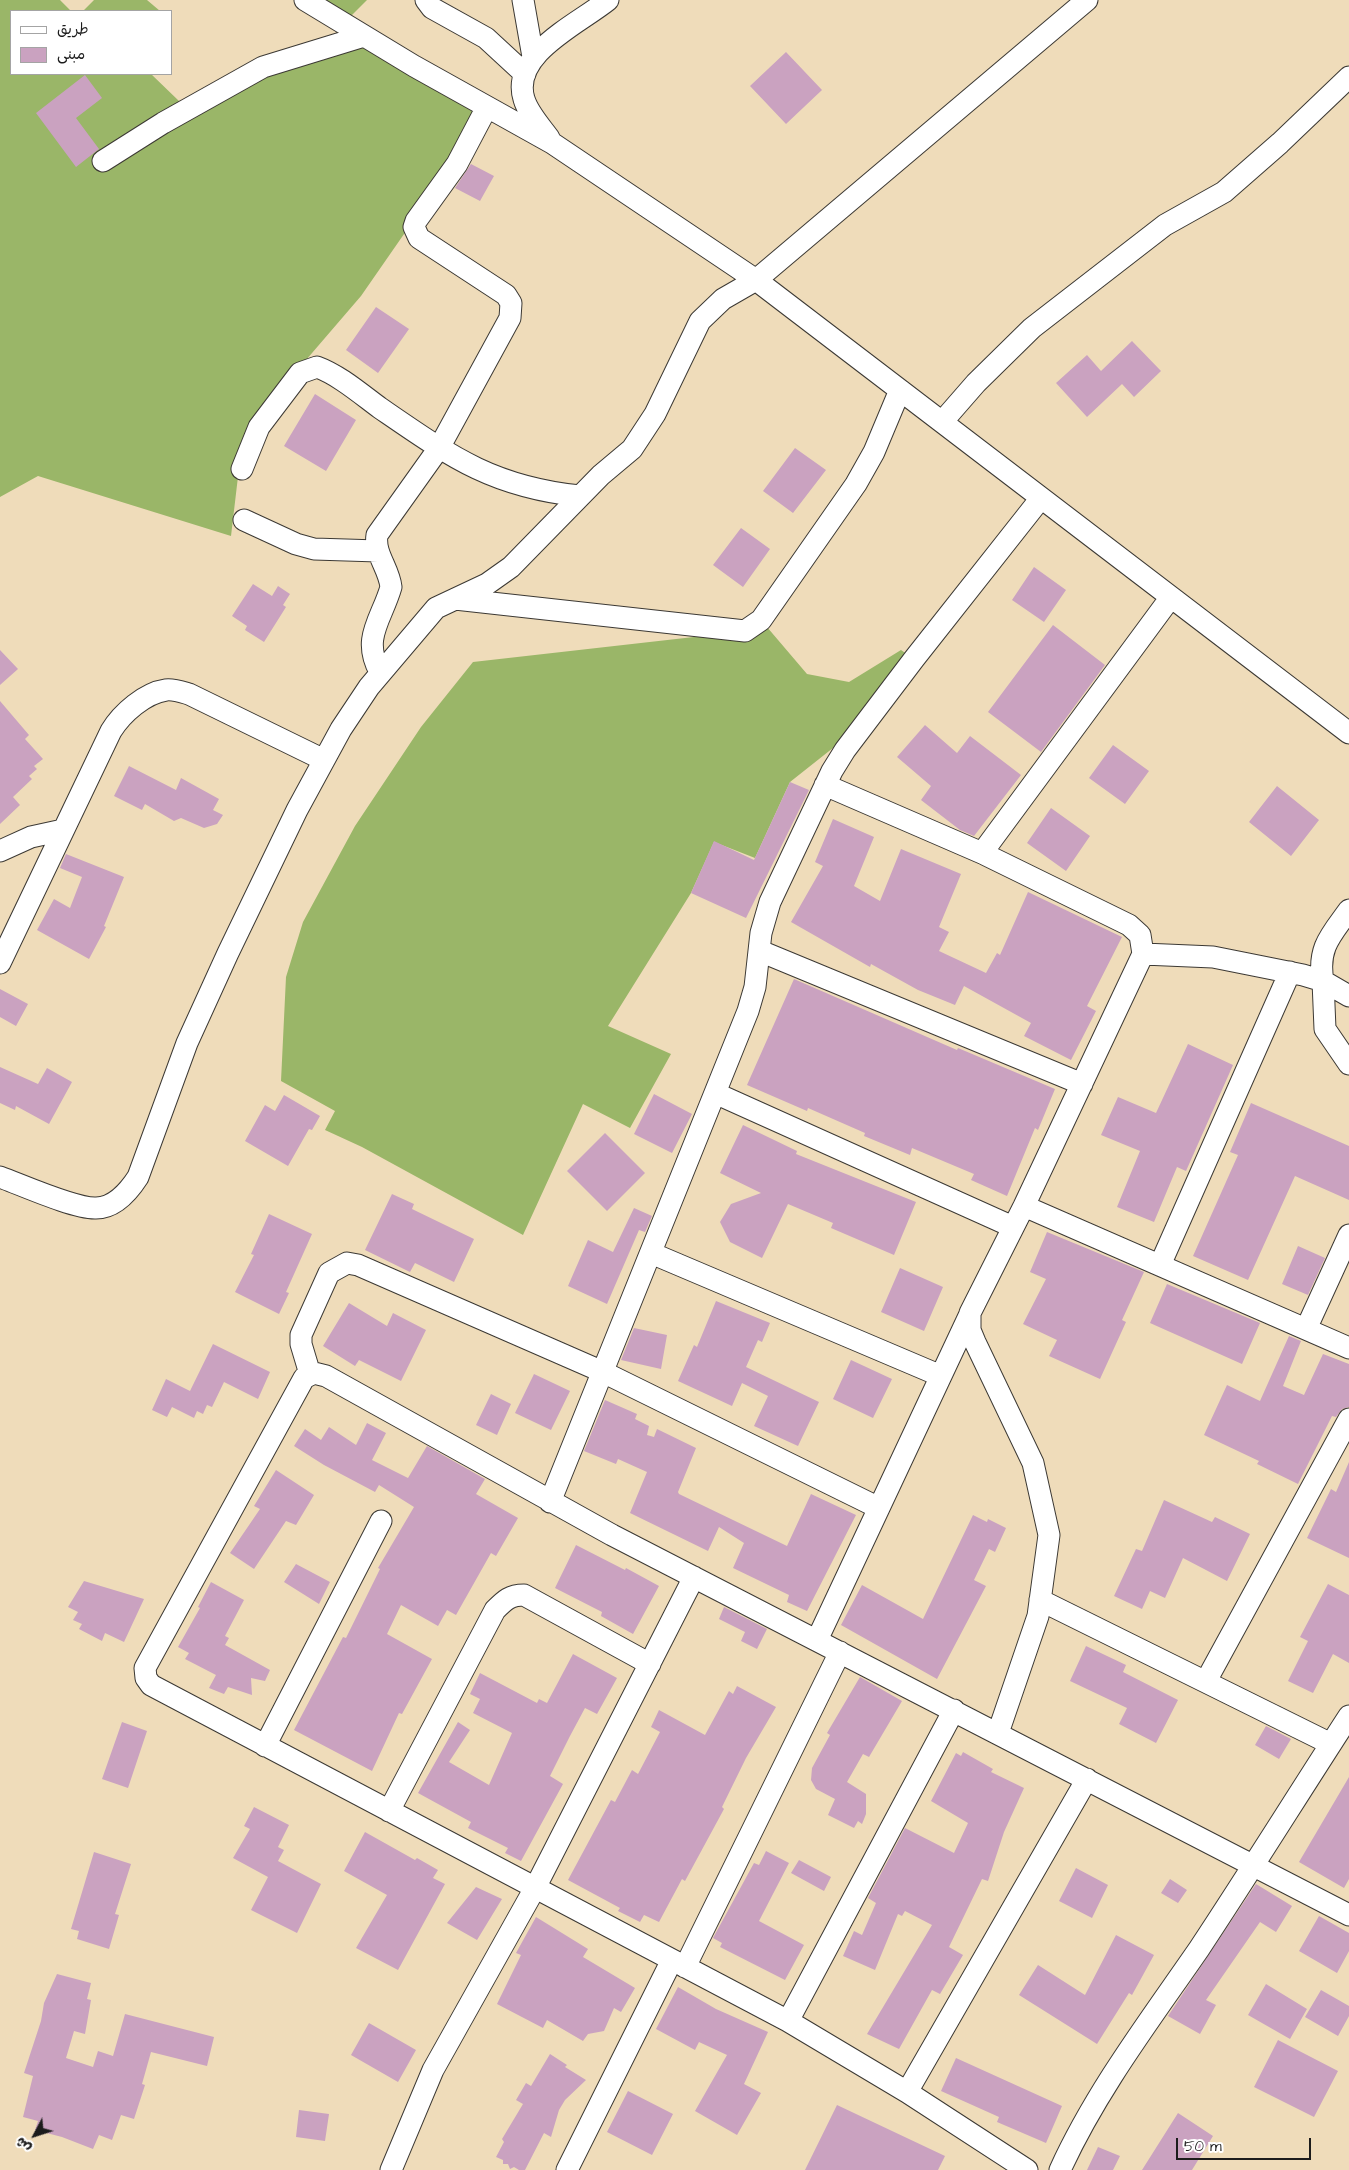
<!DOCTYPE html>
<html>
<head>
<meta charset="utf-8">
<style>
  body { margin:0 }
  #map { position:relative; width:1349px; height:2170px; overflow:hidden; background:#efdcba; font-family:"Architects Daughter","Playpen Sans Arabic",sans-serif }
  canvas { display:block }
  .legend { position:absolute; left:10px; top:10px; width:162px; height:65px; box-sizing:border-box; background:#fff; border:1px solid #a4a4a4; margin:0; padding:6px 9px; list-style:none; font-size:15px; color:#1c1c1c }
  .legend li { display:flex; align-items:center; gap:10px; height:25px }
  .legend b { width:25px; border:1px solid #a4a4a4 }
  .north { position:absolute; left:10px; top:2110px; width:50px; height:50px; -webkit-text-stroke:4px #fff; paint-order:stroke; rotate:230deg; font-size:14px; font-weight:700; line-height:20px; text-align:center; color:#1c1c1c }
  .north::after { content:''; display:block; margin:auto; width:18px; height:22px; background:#1c1c1c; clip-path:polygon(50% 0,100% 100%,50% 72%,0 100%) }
  .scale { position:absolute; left:1176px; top:2138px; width:135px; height:22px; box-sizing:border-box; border:2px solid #1c1c1c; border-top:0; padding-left:6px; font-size:15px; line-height:18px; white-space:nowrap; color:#1c1c1c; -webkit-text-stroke:4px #fff; paint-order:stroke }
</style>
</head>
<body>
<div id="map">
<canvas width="1349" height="2170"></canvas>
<ul class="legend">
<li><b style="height:6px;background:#fff"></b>طريق</li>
<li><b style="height:14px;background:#caa2c0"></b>مبنى</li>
</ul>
<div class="north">ش</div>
<div class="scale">50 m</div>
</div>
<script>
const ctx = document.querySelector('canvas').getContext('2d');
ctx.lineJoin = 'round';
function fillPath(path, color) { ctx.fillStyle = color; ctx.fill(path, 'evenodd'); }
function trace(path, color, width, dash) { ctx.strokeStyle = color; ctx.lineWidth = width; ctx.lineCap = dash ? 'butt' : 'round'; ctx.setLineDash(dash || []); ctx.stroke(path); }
const forest = new Path2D(`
  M0 0H60L71 11H11V74H151L179 101 212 95 364 36 488 113 361 296 300 367 241 451 231 536 38 476 0 497Z
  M94 0H147L160 11H83Z
  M305 0H367L343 24Z
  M761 620 807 674 849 682 901 650 914 659 838 744 790 782 755 858 714 842 691 893 608 1026 671 1054 630 1128 583 1104 523 1235 362 1147 325 1130 335 1111 281 1081 286 977 303 922 355 826 421 727 473 662 738 632Z`);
const building = new Path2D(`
  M786 52 822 90 786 124 750 86Z
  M85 75 102 98 76 118 99 149 76 167 36 113Z
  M471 164 494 176 480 201 455 188Z
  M376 307 409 329 378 373 346 350Z
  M1132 341 1161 371 1134 397 1122 384 1087 417 1056 383 1087 355 1101 371Z
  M315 394 356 420 326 471 284 446Z
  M795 448 826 470 793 513 763 491Z
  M741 528 770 549 743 587 713 565Z
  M1034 567 1066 590 1044 622 1012 600Z
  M253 584 272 596 278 586 290 594 283 605 286 607 264 642 245 630 247 626 232 616Z
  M1053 625 1105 665 1041 752 988 712Z
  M0 650 18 669 0 685Z
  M0 701 29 735 25 739 43 759 34 766 37 769 29 776 32 779 13 797 20 805 0 824Z
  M925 725 957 753 970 736 1021 775 974 836 960 830 921 800 931 786 897 757Z
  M1113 745 1149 771 1125 804 1089 778Z
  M129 766 176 790 181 778 219 799 213 810 223 815 217 824 204 828 181 818 174 821 145 804 142 810 114 796Z
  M790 782 809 790 746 918 691 893 714 841 754 860Z
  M1277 786 1319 820 1291 856 1249 822Z
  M1051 808 1090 836 1066 871 1027 843Z
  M833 819 874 837 854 886 880 901 901 849 961 874 939 927 949 932 939 951 986 973 997 953 1000 955 1028 892 1122 937 1087 1006 1096 1011 1071 1060 1024 1036 1031 1023 964 986 955 1005 918 990 871 964 870 967 791 922 823 866 815 862Z
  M66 854 124 877 104 926 106 927 89 959 37 930 54 899 70 908 82 877 60 868Z
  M794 979 957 1050 958 1048 1055 1089 1038 1130 1035 1128 1007 1196 971 1180 974 1174 912 1148 910 1155 864 1136 865 1133 808 1108 807 1111 747 1085Z
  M0 989 28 1004 16 1026 0 1017Z
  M1188 1044 1233 1065 1186 1171 1177 1167 1154 1222 1117 1207 1140 1151 1101 1135 1118 1097 1156 1113Z
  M0 1067 38 1084 47 1068 72 1082 49 1124 16 1106 15 1110 0 1103Z
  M654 1094 692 1114 672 1153 634 1134Z
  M284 1095 320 1116 312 1130 309 1129 288 1166 245 1141 265 1105 275 1111Z
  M1251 1103 1349 1146V1200L1295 1176 1248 1280 1193 1256 1238 1155 1230 1152Z
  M743 1125 797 1151 796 1154 916 1202 894 1255 831 1228 833 1223 788 1204 762 1258 730 1242 720 1222 731 1204 761 1193 720 1173Z
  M605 1133 645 1173 607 1211 567 1171Z
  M392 1194 414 1204 412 1209 474 1239 454 1282 415 1263 410 1272 365 1250Z
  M634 1208 652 1216 645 1232 639 1230 607 1304 568 1286 588 1240 613 1252Z
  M269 1214 312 1234 286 1292 289 1293 279 1314 235 1292 254 1255 251 1254Z
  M1047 1232 1144 1272 1122 1320 1126 1322 1100 1379 1049 1356 1057 1340 1023 1324 1046 1279 1030 1272Z
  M1298 1246 1325 1258 1308 1295 1282 1284Z
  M900 1268 943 1287 924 1331 881 1312Z
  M1167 1284 1260 1323 1242 1364 1150 1323Z
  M716 1301 770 1323 762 1342 758 1340 746 1367 819 1402 798 1446 754 1426 768 1396 742 1383 732 1406 678 1381 694 1345 697 1347Z
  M349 1303 387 1326 393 1313 426 1330 401 1381 359 1360 355 1366 323 1346Z
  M634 1328 667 1335 661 1369 621 1360Z
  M1289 1336 1301 1341 1283 1386 1304 1395 1323 1354 1349 1364V1407L1342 1409 1336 1417 1332 1416 1298 1484 1257 1464 1259 1461 1204 1435 1227 1385 1260 1401Z
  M213 1344 270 1372 258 1399 224 1382 212 1407 207 1405 203 1414 197 1411 194 1418 172 1407 167 1417 152 1410 166 1379 190 1391Z
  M851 1360 892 1379 873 1418 833 1399Z
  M534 1374 570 1391 551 1430 515 1413Z
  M491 1394 511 1404 497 1435 476 1425Z
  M605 1400 637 1414 635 1419 649 1426 647 1435 654 1437 657 1429 696 1448 678 1492 679 1494 787 1546 811 1494 856 1515 807 1611 787 1602 789 1595 733 1568 744 1543 719 1527 708 1551 630 1513 647 1472 618 1459 616 1464 584 1451Z
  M367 1423 386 1433 372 1460 408 1478 427 1446 485 1479 476 1494 518 1518 496 1556 491 1553 456 1615 447 1610 438 1626 401 1605 387 1634 432 1659 402 1714 399 1713 372 1771 294 1730 343 1637 346 1638 380 1569 378 1568 414 1507 379 1485 375 1492 324 1465 294 1446 305 1429 321 1440 329 1427 356 1445Z
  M1349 1462V1558L1307 1538 1331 1489 1336 1492Z
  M276 1470 314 1495 296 1525 286 1521 254 1569 230 1553 260 1509 254 1506Z
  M1164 1500 1212 1522 1215 1517 1250 1534 1227 1581 1183 1558 1165 1598 1150 1591 1142 1609 1114 1596 1136 1549 1142 1551Z
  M973 1515 987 1522 988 1519 1006 1528 995 1552 989 1549 974 1580 986 1586 937 1679 841 1625 862 1585 923 1619Z
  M576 1545 625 1570 626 1568 659 1586 633 1634 601 1616 602 1612 555 1588Z
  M296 1564 330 1582 319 1604 284 1582Z
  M84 1581 144 1599 124 1642 105 1633 102 1641 79 1629 82 1624 73 1620 78 1612 68 1607Z
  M211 1582 244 1600 225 1636 229 1638 225 1645 270 1670 265 1681 251 1678 252 1695 228 1687 224 1694 209 1688 216 1675 185 1659 189 1653 178 1647 200 1608 198 1607Z
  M1328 1584 1349 1595V1663L1333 1654 1313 1693 1288 1681 1308 1641 1300 1637Z
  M724 1607 767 1629 757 1649 741 1641 745 1632 719 1619Z
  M1086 1646 1126 1665 1123 1672 1178 1700 1156 1743 1119 1724 1127 1708 1070 1681Z
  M573 1654 617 1678 597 1714 585 1708 570 1736 550 1776 563 1784 521 1861 505 1853 508 1848 468 1828 471 1822 418 1793 458 1722 470 1730 449 1762 489 1785 512 1733 473 1713 480 1699 470 1694 480 1673 537 1703 539 1699 547 1703Z
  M860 1677 902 1701 869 1757 863 1754 847 1782 866 1794V1814L862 1824 858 1821 854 1828 828 1815 835 1799 816 1789 811 1780 812 1768 830 1735 827 1733Z
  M737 1686 776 1707 746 1758 722 1807 724 1809 685 1881 682 1879 659 1922 644 1915 640 1922 618 1911 620 1908 568 1880 611 1800 615 1802 632 1770 638 1774 660 1732 651 1727 659 1710 705 1735 729 1691 733 1694Z
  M122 1722 147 1731 128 1788 102 1779Z
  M1266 1726 1291 1739 1279 1759 1255 1745Z
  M963 1752 993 1769 991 1772 1024 1788 1004 1832 988 1881 982 1879 949 1947 963 1955 940 1994 932 1990 899 2049 867 2034 932 1925 905 1911 902 1916 898 1914 875 1970 843 1956 854 1931 862 1935 876 1903 868 1898 905 1828 954 1853 968 1823 931 1801 956 1753 961 1756Z
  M1349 1777V1879L1344 1888 1299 1862Z
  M254 1807 289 1825 278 1847 284 1850 278 1861 321 1884 297 1933 251 1910 268 1877 233 1858 250 1829 244 1826Z
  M365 1832 415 1860 417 1858 438 1870 433 1878 445 1884 398 1970 356 1948 387 1895 344 1871Z
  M766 1851 789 1863 759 1921 804 1945 785 1980 720 1947 722 1943 713 1938 754 1863 759 1865Z
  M94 1852 131 1864 115 1914 119 1915 109 1949 77 1939 79 1931 71 1929Z
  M799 1860 831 1877 824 1891 791 1873Z
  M1076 1868 1108 1885 1092 1918 1059 1901Z
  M1170 1879 1187 1890 1178 1903 1161 1893Z
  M1256 1884 1292 1906 1276 1932 1260 1922 1206 2000 1216 2005 1200 2034 1168 2016Z
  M476 1887 502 1899 477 1940 447 1923Z
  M1319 1916 1349 1933V1951L1337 1973 1299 1951Z
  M536 1917 588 1949 583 1957 635 1988 621 2012 614 2008 604 2031 588 2034 583 2041 547 2020 543 2028 497 2004 521 1955 516 1953Z
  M1116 1935 1154 1955 1132 1995 1129 1993 1097 2044 1019 1995 1038 1965 1085 1995Z
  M57 1974 91 1983 87 1999 91 2000 85 2034 74 2031 66 2058 93 2067 98 2051 113 2056 125 2014 214 2037 207 2066 151 2052 142 2084 145 2085 134 2119 121 2115 112 2140 99 2135 93 2149 62 2137 35 2130 38 2121 23 2117 33 2076 24 2073 41 2021 44 2003Z
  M1266 1984 1307 2009 1290 2039 1248 2015Z
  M678 1987 716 2009 768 2032 744 2084 761 2093 737 2135 695 2111 727 2055 699 2042 695 2050 656 2029Z
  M1321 1990 1349 2006V2016L1338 2036 1305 2017Z
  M369 2023 416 2050 398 2082 351 2055Z
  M1278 2040 1338 2071 1314 2117 1254 2087Z
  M550 2054 567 2065 565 2067 586 2080 565 2100 559 2110 551 2137 544 2133 525 2170H519L514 2167 510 2169 508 2164H503V2160L496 2157 504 2142 502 2139 523 2104 516 2100 526 2083 531 2086Z
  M956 2058 1062 2106 1046 2143 997 2122 999 2117 941 2091Z
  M628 2091 673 2114 652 2155 607 2132Z
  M837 2105 945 2156 938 2170H805Z
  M299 2110 329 2114 325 2141 296 2137Z
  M1178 2113 1213 2136 1192 2170H1142Z
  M1098 2147 1120 2156 1113 2170H1087Z`);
const minor = new Path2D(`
  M305 0 414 66 552 143 756 280 1349 733
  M426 0 432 8 486 38 525 74
  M523 0 533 57
  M549 138C541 127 528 113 524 99 510 54 580 23 608 0
  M103 161 163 123 263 67 364 36
  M942 422 976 383 1032 328 1165 225 1224 192 1280 143 1349 77
  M242 469 259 427 300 373 317 367C339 375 361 394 380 408 450 456 492 487 580 496
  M244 520 296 544 314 549 378 551
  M455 599 745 631 761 620 856 484 874 452 900 390
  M380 672C361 638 382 619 391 587 389 568 374 554 377 535L439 448 510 318 511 303 506 295 419 238 414 227 416 221 457 164 487 107
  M825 785 982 853 1129 925 1140 935 1143 954 1024 1206 970 1313V1330L975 1342 1033 1463 1049 1535 1038 1616 998 1733
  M0 851 31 837 63 830
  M982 853 1171 597
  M1349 910C1331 935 1317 948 1323 981L1349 996
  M760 951 1082 1084
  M1143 954 1213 957 1303 975 1323 981 1325 1029 1349 1064
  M0 963 111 731C122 713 145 693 166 690 173 689 182 692 189 694L324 760
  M715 1093 1013 1227
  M0 1177C22 1185 75 1209 96 1208 114 1208 129 1191 138 1177L187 1043 228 953 297 810 341 729 369 687 436 608 487 584 511 567 601 475 632 449 655 414 700 321 723 299 756 280 1087 0
  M1024 1206 1349 1348
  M651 1253 941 1376
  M1160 1265 1290 972
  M1306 1329 1349 1235
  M310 1374 301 1344V1335L329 1273 347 1263 358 1265 603 1372 879 1508
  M550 1502 748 1011 755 987 761 933 770 902 832 771 845 750 914 659 1041 498
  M1040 1600 1331 1744
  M817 1640 970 1314
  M1206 1681 1349 1419
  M265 1746 381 1521
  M389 1811 495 1610C505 1600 510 1595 524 1595L650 1664
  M685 1967 840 1652
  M788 2021 954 1710
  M907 2092 1087 1779
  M391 2170 433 2070 535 1888 694 1577
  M567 2170 672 1960
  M1027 2170 907 2092 788 2021 151 1685 146 1678 145 1668 304 1378 314 1373 326 1376 612 1535 1349 1915
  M1060 2170C1096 2091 1150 2020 1199 1949 1250 1872 1299 1793 1349 1716`);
fillPath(forest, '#9ab668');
fillPath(building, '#caa2c0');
trace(minor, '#3c3934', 23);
trace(minor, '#fff', 21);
</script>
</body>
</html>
